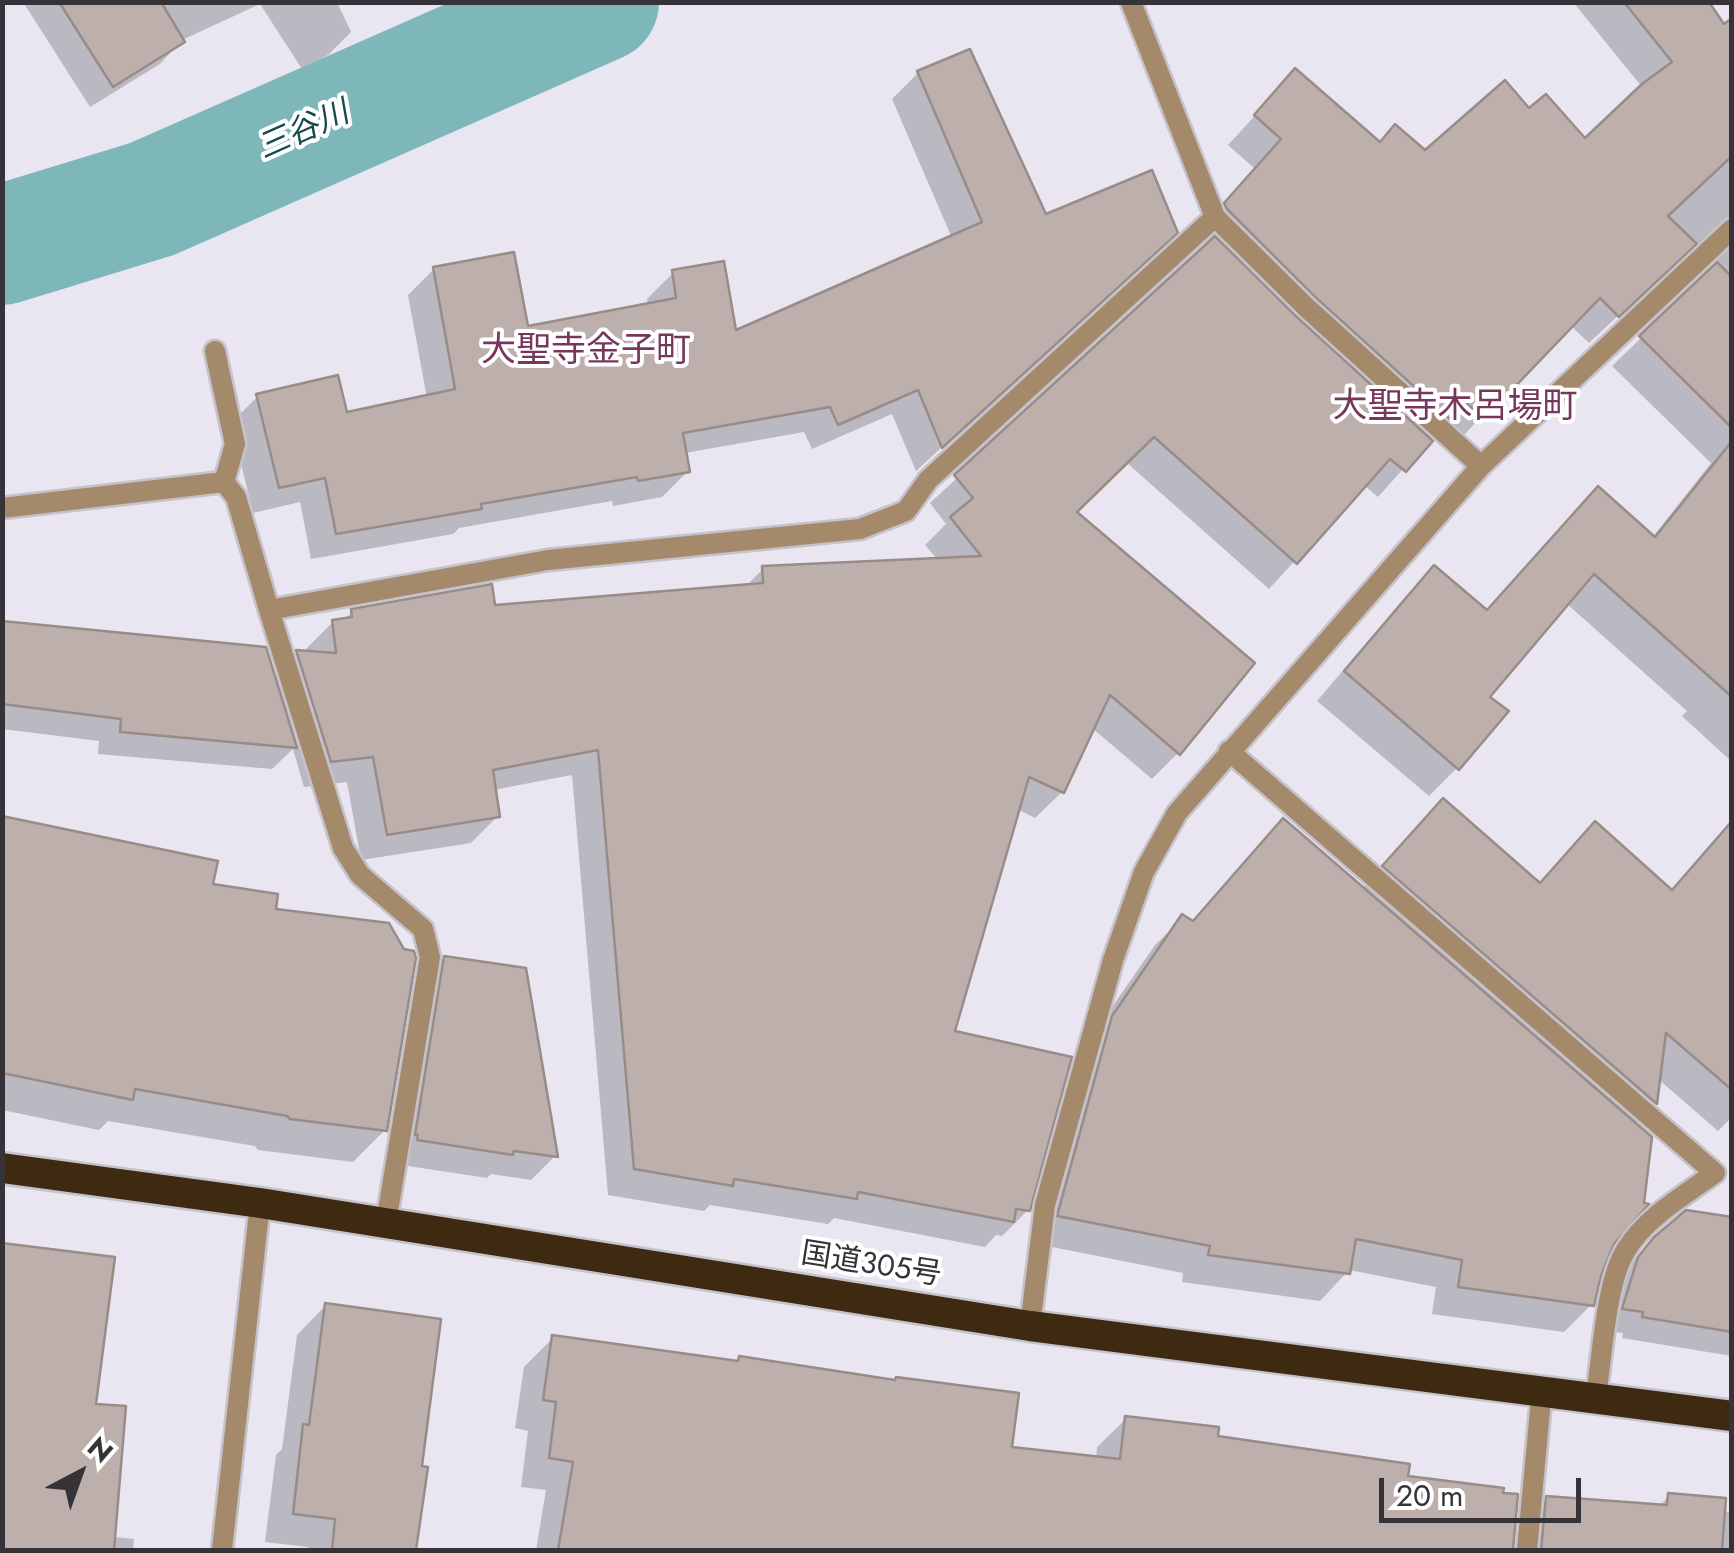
<!DOCTYPE html>
<html>
<head>
<meta charset="utf-8">
<style>
  body { margin:0 }
  #map { position:relative; width:1734px; height:1553px; overflow:hidden; background:#e9e6f1; font-family:Jost,sans-serif }
  canvas { display:block }
  .frame { position:absolute; inset:0; border:5px solid #353338; pointer-events:none }
  .north { position:absolute; left:30px; top:1423px; width:100px; height:100px; -webkit-text-stroke:8px #fff; paint-order:stroke; rotate:41deg; font-size:28px; font-weight:700; line-height:40px; text-align:center; color:#353338 }
  .north::after { content:''; display:block; margin:auto; width:35px; height:45px; background:#353338; clip-path:polygon(50% 0,100% 100%,50% 72%,0 100%) }
  .scale { position:absolute; left:1379px; top:1478px; width:202px; height:45px; box-sizing:border-box; border:5px solid #353338; border-top:0; padding-left:12px; font-size:30px; line-height:35px; white-space:nowrap; color:#353338; -webkit-text-stroke:8px #fff; paint-order:stroke }
</style>
</head>
<body>
<div id="map">
<canvas width="1734" height="1553"></canvas>
<div class="frame"></div>
<div class="north">N</div>
<div class="scale">20 m</div>
</div>
<script>
const ctx = document.querySelector('canvas').getContext('2d');
ctx.lineJoin = 'round';
function fillPath(path, color) { ctx.fillStyle = color; ctx.fill(path, 'evenodd'); }
function trace(path, color, width, dash) { ctx.strokeStyle = color; ctx.lineWidth = width; ctx.lineCap = dash ? 'butt' : 'round'; ctx.setLineDash(dash || []); ctx.stroke(path); }
function drawText(font, color, halo, rows, align = 'center') {
  ctx.font = font + ' Jost,"Noto Sans JP",sans-serif'; ctx.lineWidth = 8; ctx.setLineDash([]); ctx.textBaseline = 'middle'; ctx.strokeStyle = halo; ctx.fillStyle = color; for (const [text, x, y, turn = 0] of rows) {
    ctx.save(); ctx.translate(x, y); ctx.rotate((+turn || 0) * Math.PI / 180); ctx.textAlign = isNaN(turn) ? turn : align; if (halo) ctx.strokeText(text, 0, 0); ctx.fillText(text, 0, 0); ctx.restore();
  }
}
const shadow = new Path2D(`
  M23 2H337L351 32 328 55 302 69 260 4 182 40 160 64 90 107Z
  M1573 2H1706L1732 38V762L1682 716 1687 711 1566 603 1487 697 1457 768 1429 796 1317 701 1406 596 1434 568 1486 612 1652 538 1711 463 1612 366 1714 268 1718 254 1706 243 1691 247 1589 343 1570 325 1454 445 1437 431 1378 497 1364 485 1269 589 1126 462 1074 513 1251 664 1178 753 1152 779 1092 728 1062 792 1035 818 1017 809 952 1033 1028 1210 1002 1236 996 1235 985 1247 834 1218 828 1224 710 1205 704 1211 608 1195 572 775 493 790 498 816 471 843 361 860 347 782 304 787 293 749 272 769 98 754 99 741 2 729V624L273 676 297 652 307 653 306 649 333 622 343 621 352 612 493 608 745 587 763 569 938 560 925 545 946 524 930 503 1209 245 1198 233 1254 168 1228 145 1295 72 1379 144 1425 154 1528 112 1585 142 1642 87Z
  M918 73 1045 218 1148 258 916 471 892 414 812 449 804 432 685 453 688 471 662 497 613 506 612 501 459 528 453 534 311 559 300 502 253 513 231 423 257 397 345 414 427 398 408 295 434 269 526 329 648 306 647 299 673 273 734 334 952 238 892 99Z
  M2 818 210 886 273 911 385 1130 353 1162 258 1150 255 1146 108 1121 99 1130 2 1110Z
  M1283 821 1362 889 1415 829 1538 885 1567 853 1670 892 1732 821V1117L1718 1131 1657 1078 1654 1103 1633 1124 1612 1242 1598 1276 1592 1304 1564 1332 1432 1314 1436 1287 1349 1270 1320 1301 1182 1282 1183 1273 1032 1243 1085 1046 1155 945 1183 918 1191 923Z
  M444 958 555 1156 531 1180 491 1174 487 1178 395 1164 420 982Z
  M1732 1220V1356L1622 1338 1623 1333 1602 1330 1611 1293 1633 1261 1656 1239Z
  M2 1248 94 1406 113 1537 134 1539 133 1550H2Z
  M325 1306 420 1468 425 1469 414 1550H308V1547L265 1542 276 1455 282 1449 297 1335Z
  M553 1338 735 1363 740 1358 1009 1449 1096 1459 1097 1447 1126 1419 1405 1478 1516 1497 1511 1550H536L546 1490 521 1487 528 1431 515 1428 524 1367Z
  M1669 1496 1732 1513V1550H1516L1518 1528 1547 1499 1658 1507Z`);
const river = new Path2D(`
  M2 245 152 199 599 2`);
const building = new Path2D(`
  M59 2H161L185 42 113 87Z
  M1624 2H1709L1724 24 1732 18V156L1668 216 1697 244 1619 317 1600 298 1484 419 1466 403 1451 420 1315 297 1227 209 1224 203 1281 139 1254 115 1295 68 1380 142 1395 124 1425 150 1505 80 1529 108 1546 94 1585 138 1642 84 1672 62Z
  M970 49 1046 214 1152 170 1178 233 942 448 918 390 838 425 830 407 683 433 690 472 638 481 637 477 481 504 482 509 336 534 325 478 279 488 256 394 338 375 347 412 455 389 433 267 514 252 528 326 676 298 672 270 724 261 736 330 982 222 917 71Z
  M1215 236 1297 317 1433 441 1406 472 1390 459 1297 564 1154 437 1077 512 1255 663 1180 755 1110 695 1064 793 1029 777 955 1031 1072 1057 1030 1211 1016 1209 1014 1222 858 1192 857 1199 734 1179 733 1186 634 1169 598 750 493 770 500 817 387 835 373 757 331 762 296 650 336 653 332 620 352 617 351 609 492 584 495 605 763 583 762 566 981 556 950 517 973 498 954 475Z
  M1717 262 1732 277V428L1639 336Z
  M1732 441V697L1594 574 1490 697 1509 711 1459 770 1344 671 1434 565 1487 610 1598 486 1655 537Z
  M2 621 266 647 297 748 120 732 121 719 2 704Z
  M1443 798 1540 883 1595 821 1672 890 1732 821V1090L1666 1033 1657 1104 1382 866Z
  M2 816 218 861 213 884 278 894 276 909 389 923 404 949 414 951 416 958 387 1131 290 1119 287 1116 135 1089 133 1100 2 1073Z
  M1283 818 1652 1137 1644 1203 1649 1204 1614 1244 1601 1276 1594 1306 1458 1287 1462 1260 1356 1239 1350 1274 1208 1255 1210 1246 1057 1216 1112 1016 1182 914 1193 921Z
  M444 956 526 968 558 1157 514 1151 513 1155 417 1140 418 1135H415Z
  M1686 1210 1732 1217V1332L1642 1317 1643 1312 1622 1309 1638 1257 1654 1237Z
  M2 1243 115 1257 96 1404 126 1406 114 1550H2Z
  M325 1303 441 1319 422 1466 428 1467 416 1550H332L335 1519 293 1514 303 1424 309 1425Z
  M552 1335 738 1361 739 1356 895 1380 896 1377 1019 1393 1012 1447 1120 1459 1125 1416 1219 1427 1218 1436 1410 1464 1408 1476 1504 1488 1503 1493 1518 1494 1513 1550H558L573 1462 549 1458 556 1402 543 1400Z
  M1668 1493 1726 1498 1722 1550H1541L1546 1496 1667 1505Z`);
const street = new Path2D(`
  M1131 2 1215 217 1306 307 1481 466
  M215 351 235 444 224 482
  M2 508 224 482 236 497 269 610 548 560 860 529 906 511 928 480 1215 217
  M269 610 343 848 360 875 423 929 430 957 386 1223
  M1229 751 1715 1173C1685 1195 1646 1217 1626 1250 1606 1281 1602 1358 1596 1396
  M1030 1326 1045 1205 1113 960 1144 872 1177 813 1481 466 1732 229
  M222 1550 260 1203
  M1527 1550 1542 1389`);
const highway = new Path2D(`
  M2 1168 260 1203 1030 1326 1732 1416`);
const streetNames = [
  ["国道305号",871,1266,9]
];
const waterNames = [
  ["三谷川",304,132,-24]
];
const quarterNames = [
  ["大聖寺金子町",586,353],
  ["大聖寺木呂場町",1455,409]
];
fillPath(shadow, '#0003');
trace(river, '#7db7ba', 120);
fillPath(building, '#bdb0ac');
trace(building, '#988c88', 2.5);
trace(street, '#c5c2cc', 25);
trace(highway, '#c5c2cc', 35);
trace(street, '#a4896a', 20);
trace(highway, '#3d2a11', 30);
drawText('30px', '#353338', '#fff', streetNames);
drawText('italic 32px', '#164b4d', '#fff', waterNames);
drawText('35px', '#77375b', '#fff', quarterNames);
</script>
</body>
</html>
